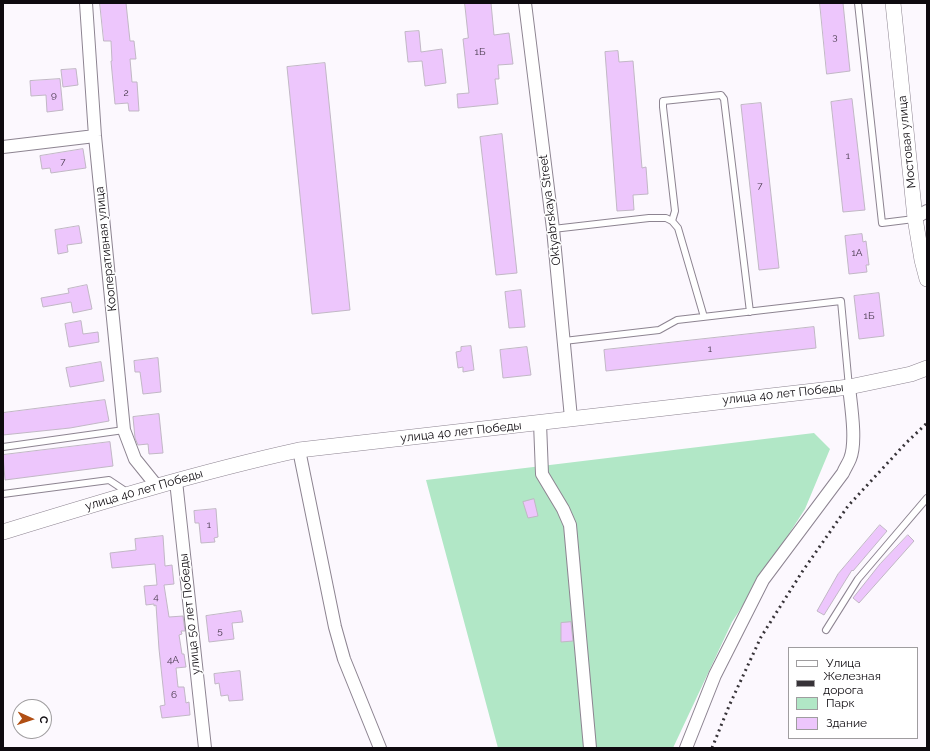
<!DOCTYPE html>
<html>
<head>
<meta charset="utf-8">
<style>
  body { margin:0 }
  #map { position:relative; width:930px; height:751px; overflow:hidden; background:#fcf8fe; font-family:Raleway,sans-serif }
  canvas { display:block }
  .frame { position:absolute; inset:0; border:4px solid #0e0a0f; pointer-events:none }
  .legend { position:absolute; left:788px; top:647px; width:130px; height:92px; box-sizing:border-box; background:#fff; border:1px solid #9f9d9f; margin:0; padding:5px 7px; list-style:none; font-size:12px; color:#0e0a0f }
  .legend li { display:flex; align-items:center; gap:8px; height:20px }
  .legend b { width:20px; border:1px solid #9f9d9f }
  .north { position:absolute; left:12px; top:699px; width:40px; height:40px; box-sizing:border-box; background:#fff; border:1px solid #9f9d9f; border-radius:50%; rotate:93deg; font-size:11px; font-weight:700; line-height:16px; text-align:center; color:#0e0a0f }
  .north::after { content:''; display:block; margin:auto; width:14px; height:18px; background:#b14f14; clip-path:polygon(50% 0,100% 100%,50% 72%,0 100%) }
</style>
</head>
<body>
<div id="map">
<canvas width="930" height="751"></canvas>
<div class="frame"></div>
<ul class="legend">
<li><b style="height:5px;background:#fff"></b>Улица</li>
<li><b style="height:5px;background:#373338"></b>Железная дорога</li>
<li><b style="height:11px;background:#b1e7c6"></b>Парк</li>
<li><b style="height:11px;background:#edc6fc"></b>Здание</li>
</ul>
<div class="north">С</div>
</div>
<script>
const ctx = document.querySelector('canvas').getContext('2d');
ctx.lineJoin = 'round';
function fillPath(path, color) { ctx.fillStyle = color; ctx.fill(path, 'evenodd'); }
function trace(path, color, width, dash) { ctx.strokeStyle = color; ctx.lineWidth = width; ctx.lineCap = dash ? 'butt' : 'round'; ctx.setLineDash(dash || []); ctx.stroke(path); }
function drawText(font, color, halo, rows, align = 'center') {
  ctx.font = font + ' Raleway,sans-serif'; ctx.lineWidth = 3; ctx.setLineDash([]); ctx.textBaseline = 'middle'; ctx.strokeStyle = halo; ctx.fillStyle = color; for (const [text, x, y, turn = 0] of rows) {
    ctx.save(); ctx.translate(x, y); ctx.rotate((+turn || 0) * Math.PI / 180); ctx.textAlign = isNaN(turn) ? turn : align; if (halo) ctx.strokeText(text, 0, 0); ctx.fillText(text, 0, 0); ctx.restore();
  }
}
const green = new Path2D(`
  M814 433 830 449 805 509 732 622 673 748H498L426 480Z`);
const building = new Path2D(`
  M100 3H126L130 41H134L136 59H130L132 82H137L139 111H129L128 103 115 104 111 61H112L111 41H104Z
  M465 3H491L494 35 509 33 513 64 498 65 499 79H495L498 104 458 108 457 94 469 93 463 39 468 38Z
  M820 3H843L850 71 827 74Z
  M419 31 421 52 442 49 446 83 425 86 422 61 408 62 405 32Z
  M618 51 619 62 633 61 642 168 646 167 648 194 633 195 634 210 617 211 605 52Z
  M325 63 350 310 312 314 287 67Z
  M76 69 78 85 63 87 61 70Z
  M60 79 63 110 47 112 46 95 31 96 30 81Z
  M852 99 865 210 843 212 831 102Z
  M761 103 779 268 759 270 741 105Z
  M502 134 517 273 496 275 480 137Z
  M83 149 86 168 51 173 50 168 42 169 40 156Z
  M79 226 82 243 67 245 68 252 58 254 55 230Z
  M862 234 863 242 866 241 869 265H866L867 272 849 274 845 236Z
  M87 285 92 309 73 313 71 302 43 307 41 298 69 293 68 289Z
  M521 290 525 327 509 328 505 292Z
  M879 293 884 336 859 339 854 296Z
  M81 321 83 334 98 332 99 342 69 347 65 324Z
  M814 327 816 348 606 371 604 350Z
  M471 346 474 370 463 372V367L458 368 456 352 461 351V347Z
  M527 347 531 375 503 378 500 350Z
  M158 358 161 392 143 394 140 372H135L134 361Z
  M101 362 104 381 70 387 66 368Z
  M105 400 109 421 70 428 3 435V413Z
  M159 414 163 453 149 454 148 444 138 445 135 438 133 417Z
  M110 442 113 466 5 480 3 455Z
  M534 499 538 516 528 518 523 502Z
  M216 509 218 537 214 538 215 542 201 543 199 523H195L194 511Z
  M880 525 887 531 853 571 852 570 824 615 817 611 838 574Z
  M908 535 914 541 859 603 853 598 880 564Z
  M163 536 165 566 172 565 174 584 164 585 169 617 183 616 185 631H181L182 634 179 635 182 654H184L186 667 176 668 178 687H184L186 703 189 702 190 715 162 718 160 706 165 705 159 649 156 605 154 606V604L146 605 144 586 157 585 155 564 112 568 110 553 136 550 135 539Z
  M241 611 243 622 232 623 234 639 209 642 206 616Z
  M571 622 573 641 561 642V623Z
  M240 671 243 700 229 701 228 695 221 696 219 683 215 684 214 674Z`);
const service = new Path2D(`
  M858 3 882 223 914 219
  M672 221 675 211 663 107V101L721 95 724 99 750 312
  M553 229 649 218H666L672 221 678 228 704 317
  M564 341 659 330 677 320 841 301 849 387
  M3 447 124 430
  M3 494 109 480 127 492
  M826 630 858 579 927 498`);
const minor = new Path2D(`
  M86 3 95 136 124 430 135 459 156 485
  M525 3 553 229 571 418
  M3 147 95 136
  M915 218 927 211
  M540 423 542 474 563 509 570 525 590 748
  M299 450 335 627 344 659 380 748
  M176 481 205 748
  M686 748 715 675 763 580 843 473C845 468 848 464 850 459 857 442 851 406 849 387`);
const tertiary = new Path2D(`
  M893 3 915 218 922 260 927 279
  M3 532C101 502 199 472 299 450L849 387 911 374 927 368`);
const rail = new Path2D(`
  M712 748 729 706 761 637 802 572 848 506 906 443 927 423`);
const numberNames = [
  ["3",835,37],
  ["1Б",480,52],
  ["2",126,93],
  ["9",54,95],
  ["1",848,156],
  ["7",63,162],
  ["7",760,186],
  ["1А",857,253],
  ["1Б",869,316],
  ["1",710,349],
  ["1",209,525],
  ["4",156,597],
  ["5",220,631],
  ["4А",173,660],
  ["6",174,695]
];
const streetNames = [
  ["Мостовая улица",907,142,-96],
  ["Oktyabrskaya Street",550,210,-97],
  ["Кооперативная улица",106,249,-96],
  ["улица 40 лет Победы",783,394,-6],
  ["улица 40 лет Победы",461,432,-6],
  ["улица 40 лет Победы",144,490,-16],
  ["улица 50 лет Победы",190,614,-96]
];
fillPath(green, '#b1e7c6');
fillPath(building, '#edc6fc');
trace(building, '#c1b7c5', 1);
trace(service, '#8d8491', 8);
trace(minor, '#8d8491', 14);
trace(tertiary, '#8d8491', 16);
trace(service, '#fff', 6);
trace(minor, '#fff', 12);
trace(tertiary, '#fff', 15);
trace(rail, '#373338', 3, [2, 4]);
drawText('10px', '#46394a', null, numberNames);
drawText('12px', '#0e0a0f', '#fff', streetNames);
</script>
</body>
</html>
